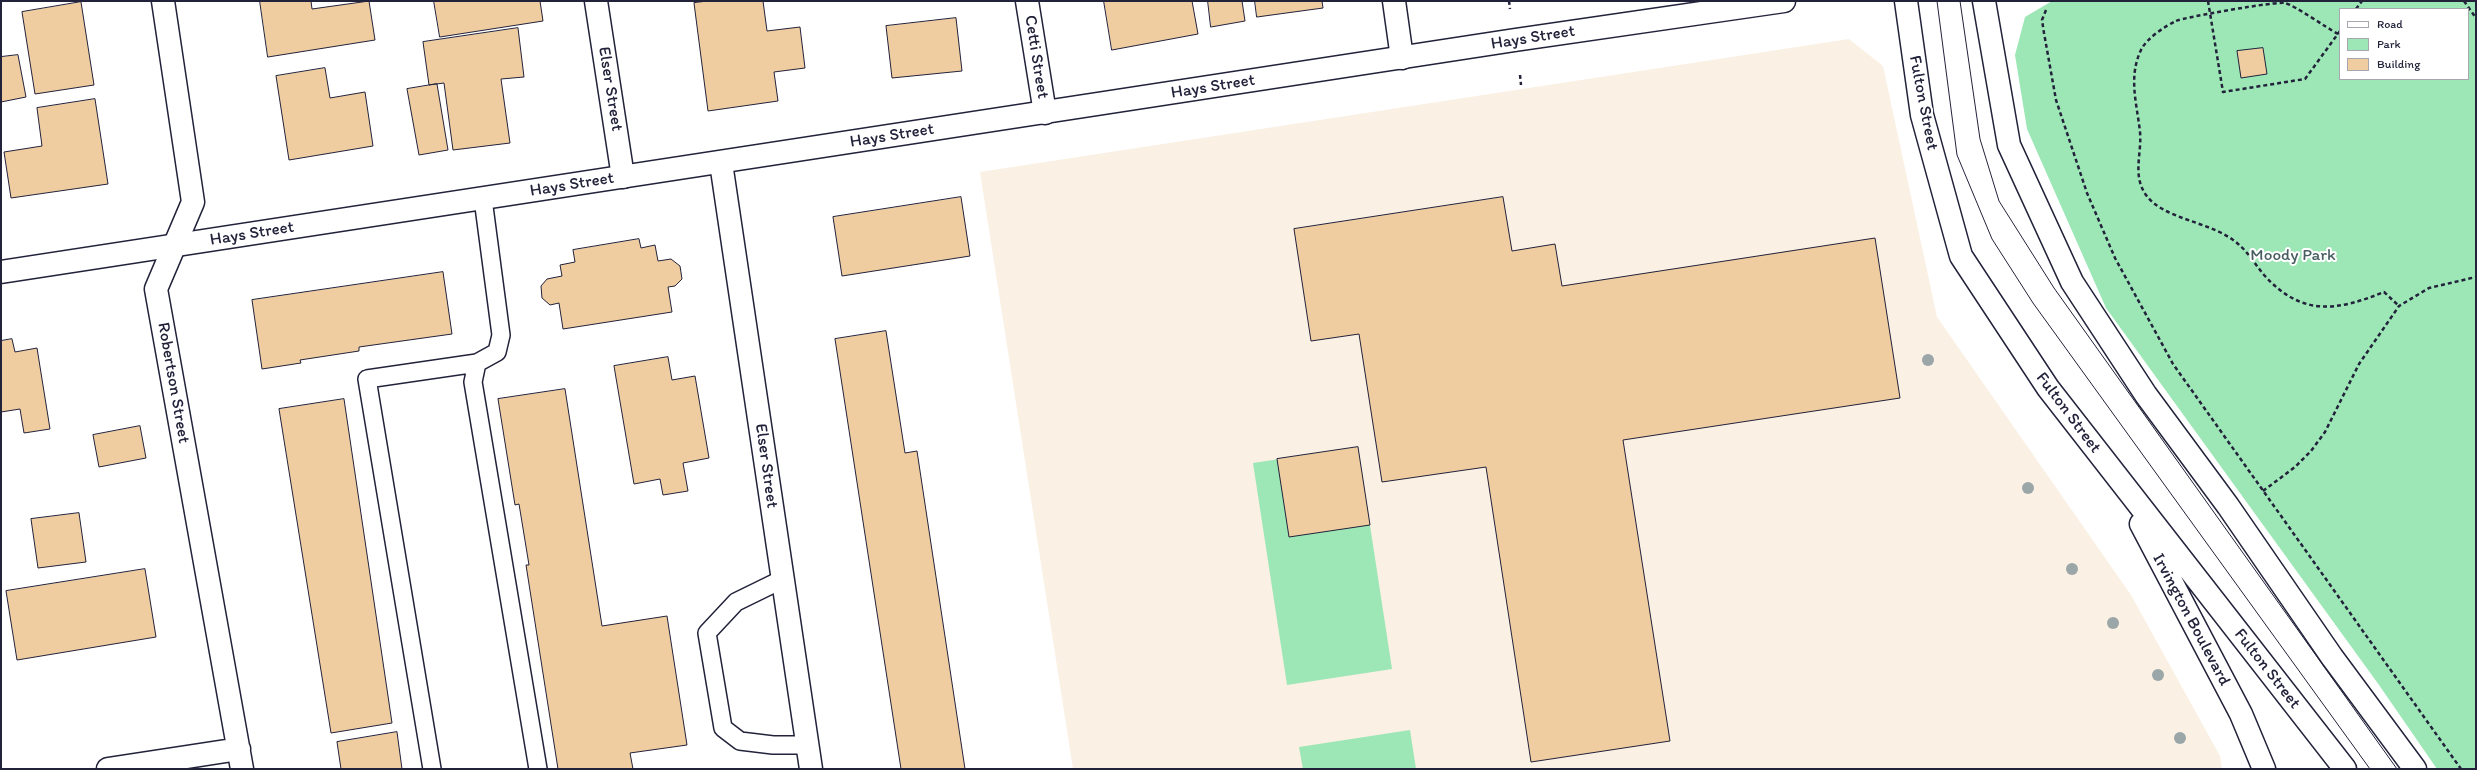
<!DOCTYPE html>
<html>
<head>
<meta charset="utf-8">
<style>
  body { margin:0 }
  #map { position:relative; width:2477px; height:770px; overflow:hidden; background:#fff; font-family:Itim,sans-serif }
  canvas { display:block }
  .frame { position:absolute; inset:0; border:2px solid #22223b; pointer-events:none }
  .legend { position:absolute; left:2339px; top:8px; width:130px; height:72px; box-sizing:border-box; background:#fff; border:1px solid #a7a7b1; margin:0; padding:5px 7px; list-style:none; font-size:12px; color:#22223b }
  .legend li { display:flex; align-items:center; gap:8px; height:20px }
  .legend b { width:20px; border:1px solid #a7a7b1 }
</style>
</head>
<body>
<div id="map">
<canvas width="2477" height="770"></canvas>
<div class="frame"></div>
<ul class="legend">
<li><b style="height:5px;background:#fff"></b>Road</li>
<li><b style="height:11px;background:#9de7b6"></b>Park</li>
<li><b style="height:11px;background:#f0cda1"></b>Building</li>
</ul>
</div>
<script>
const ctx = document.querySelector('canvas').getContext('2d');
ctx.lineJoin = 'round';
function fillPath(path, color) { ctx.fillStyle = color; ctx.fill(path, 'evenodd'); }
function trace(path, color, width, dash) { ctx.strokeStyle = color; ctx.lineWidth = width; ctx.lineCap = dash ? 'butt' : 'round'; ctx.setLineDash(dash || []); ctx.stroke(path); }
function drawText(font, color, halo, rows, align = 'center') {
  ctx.font = font + ' Itim,sans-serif'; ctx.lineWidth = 4; ctx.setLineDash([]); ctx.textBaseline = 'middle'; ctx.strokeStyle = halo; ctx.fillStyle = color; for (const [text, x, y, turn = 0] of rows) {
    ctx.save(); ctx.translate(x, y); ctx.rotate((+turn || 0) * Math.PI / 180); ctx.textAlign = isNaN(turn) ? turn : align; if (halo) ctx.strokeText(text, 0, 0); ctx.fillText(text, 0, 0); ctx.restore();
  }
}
const built = new Path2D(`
  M1849 39 1883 66 1937 317 2131 595 2220 756 2222 769H1073L980 172Z`);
const green = new Path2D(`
  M2052 1H2476V769H2437L2379 685 2106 308 2027 129 2015 55 2025 17ZM2340 9H2468V79H2340Z
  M1358 447 1392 669 1287 685 1253 463Z
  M1410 730 1416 769H1303L1299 747Z`);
const building = new Path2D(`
  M260 1H311L312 9 369 1 375 40 268 57Z
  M434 1H540L543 21 440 37Z
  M708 1H763L767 31 800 27 805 68 774 72 778 101 708 111 694 3Z
  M1104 1H1192L1198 34 1112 50Z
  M1208 1H1242L1245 21 1211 27Z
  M1255 1H1322L1323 8 1257 17Z
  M81 2 94 85 35 94 22 12Z
  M956 18 962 71 892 78 886 26Z
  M518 28 524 77 501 79 510 143 453 150 444 83 429 85 423 42Z
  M2263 48 2267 74 2241 78 2237 51Z
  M18 55 26 97 1 102V57Z
  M325 68 330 98 365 92 373 146 289 160 276 76Z
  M437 84 448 150 419 155 407 89Z
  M95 99 108 184 11 198 4 152 42 146 37 108Z
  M961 197 970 256 842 276 833 217Z
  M1503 197 1512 251 1555 244 1562 286 1875 238 1900 398 1623 440 1670 741 1531 762 1486 467 1382 482 1359 334 1311 341 1294 229Z
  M639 239 641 248 655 245 658 261 671 259 680 266 682 279 675 286 668 287 672 312 563 329 559 303 550 305 542 298 541 286 547 279 562 276 560 265 575 262 573 250Z
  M443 272 452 334 359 347V351L300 360 301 363 262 369 252 300Z
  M886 331 905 453 917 451 965 769H901L835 339Z
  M12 339 15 352 37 348 50 429 24 433 20 409 1 412V341Z
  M668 357 672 380 695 376 709 458 683 463 688 491 663 495 660 479 634 484 614 366Z
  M565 389 602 626 667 616 687 745 630 753 633 769H558L526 565H529L519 504 515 505 498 399Z
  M344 399 392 723 331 733 279 409Z
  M140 426 146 458 99 467 93 435Z
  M1358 447 1370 525 1289 537 1277 459Z
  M79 513 86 562 38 568 31 519Z
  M145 569 156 637 17 660 6 591Z
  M397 732 402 769H341L337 742Z`);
const path = new Path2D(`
  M1509 1 1510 9
  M2208 1 2223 92 2305 79 2340 31
  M2464 1 2476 18
  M2356 9 2362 1
  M2046 10 2042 20 2044 33 2056 100 2087 193 2115 258 2173 364 2461 769
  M2338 34C2327 28 2294 5 2285 3 2277 1 2185 17 2176 21 2165 26 2146 39 2141 50 2128 77 2137 104 2140 132 2142 154 2132 175 2146 195 2164 220 2211 221 2237 243 2248 252 2255 264 2264 275 2302 317 2337 311 2384 292L2399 306
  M1520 75 1521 85
  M2263 491 2295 467 2311 451 2325 432 2359 364 2399 306 2429 288 2476 277`);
const service = new Path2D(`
  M483 199 501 335 497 352 477 363 473 382 538 769
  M783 579 736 602 707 633 723 728 740 741 773 745H808
  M432 769 367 379 477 363`);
const minor = new Path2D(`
  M163 1 193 202 156 289 242 769
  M596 1 623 177
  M1027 1 1045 113
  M1394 1 1402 58
  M721 163 811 769
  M108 769 239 749`);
const tertiary = new Path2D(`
  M1 272 1515 40 1784 1`);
const secondary = new Path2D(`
  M1906 1 1922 115 1961 256 2048 388 2345 769
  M1984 1 2009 145 2072 282 2146 395 2228 506 2332 657 2415 769
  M2141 524 2241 714 2264 769`);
const tram = new Path2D(`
  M1937 1 1957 155 1992 239 2033 303 2370 769
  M1960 1 1980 139 1999 201 2054 288 2397 769`);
const trees = [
  [1928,360],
  [2028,488],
  [2072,569],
  [2113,623],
  [2158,675],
  [2180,738]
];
const streetNames = [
  ["Hays Street",1533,38,-9],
  ["Cetti Street",1036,57,81],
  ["Hays Street",1213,87,-9],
  ["Elser Street",610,89,81],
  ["Fulton Street",1923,103,79],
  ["Hays Street",892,136,-9],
  ["Hays Street",572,185,-9],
  ["Hays Street",252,234,-9],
  ["Robertson Street",173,383,80],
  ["Fulton Street",2068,413,53],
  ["Elser Street",766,466,82],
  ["Irvington Boulevard",2191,620,62],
  ["Fulton Street",2267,669,52]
];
const parkNames = [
  ["Moody Park",2293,256]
];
fillPath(built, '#faf0e3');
fillPath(green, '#9de7b6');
fillPath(building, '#f0cda1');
trace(building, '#22223b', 1);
trace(service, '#22223b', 20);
trace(minor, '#22223b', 25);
trace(tertiary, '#22223b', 25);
trace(secondary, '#22223b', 25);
trace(path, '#22223b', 2.5, [4, 3]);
trace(service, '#fff', 17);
trace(minor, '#fff', 22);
trace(tertiary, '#fff', 22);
trace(secondary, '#fff', 22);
trace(tram, '#22223b', 1);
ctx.fillStyle = '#9aa6a8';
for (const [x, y] of trees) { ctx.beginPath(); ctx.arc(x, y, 6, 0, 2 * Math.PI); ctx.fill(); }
drawText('17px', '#22223b', '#fff', streetNames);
drawText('17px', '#475d60', '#fff', parkNames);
</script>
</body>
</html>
